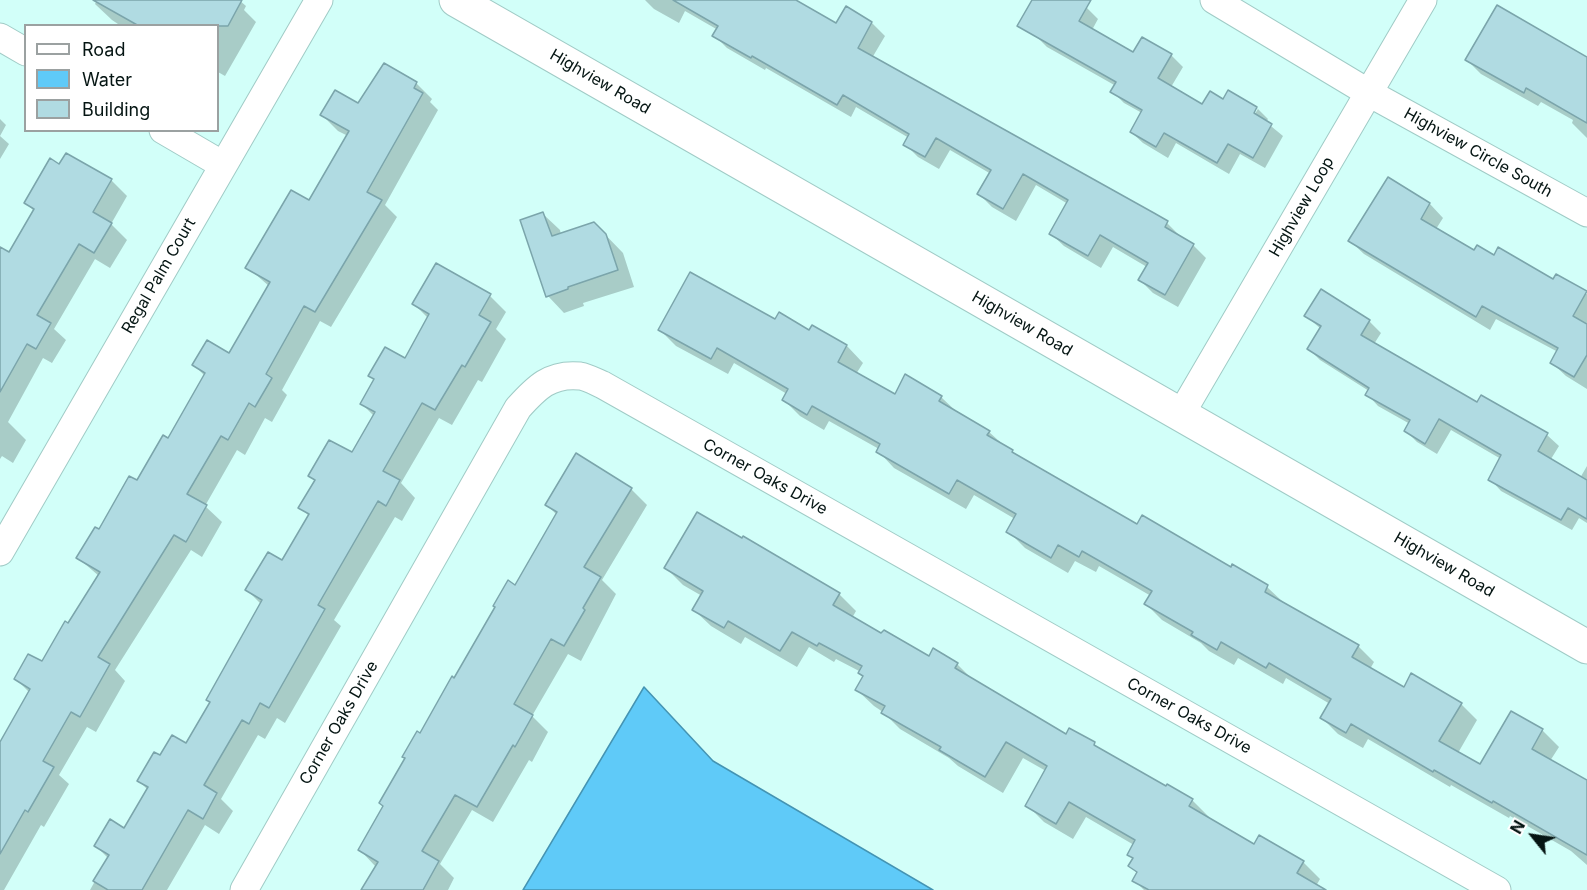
<!DOCTYPE html>
<html>
<head>
<meta charset="utf-8">
<style>
  body { margin:0 }
  #map { position:relative; width:1587px; height:890px; overflow:hidden; background:#d2fff9; font-family:Inter,sans-serif }
  canvas { display:block }
  .legend { position:absolute; left:24px; top:24px; width:195px; height:108px; box-sizing:border-box; background:#fff; border:2px solid #9ba1a1; margin:0; padding:8px 10px; list-style:none; font-size:18px; color:#051513 }
  .legend li { display:flex; align-items:center; gap:12px; height:30px }
  .legend b { width:30px; border:2px solid #9ba1a1 }
  .north { position:absolute; left:1503px; top:806px; width:60px; height:60px; -webkit-text-stroke:4px #fff; paint-order:stroke; rotate:300deg; font-size:16px; font-weight:700; line-height:24px; text-align:center; color:#051513 }
  .north::after { content:''; display:block; margin:auto; width:21px; height:27px; background:#051513; clip-path:polygon(50% 0,100% 100%,50% 72%,0 100%) }
</style>
</head>
<body>
<div id="map">
<canvas width="1587" height="890"></canvas>
<ul class="legend">
<li><b style="height:8px;background:#fff"></b>Road</li>
<li><b style="height:16px;background:#5fcaf8"></b>Water</li>
<li><b style="height:16px;background:#b0dbe2"></b>Building</li>
</ul>
<div class="north">N</div>
</div>
<script>
const ctx = document.querySelector('canvas').getContext('2d');
ctx.lineJoin = 'round';
function fillPath(path, color) { ctx.fillStyle = color; ctx.fill(path, 'evenodd'); }
function trace(path, color, width, dash) { ctx.strokeStyle = color; ctx.lineWidth = width; ctx.lineCap = dash ? 'butt' : 'round'; ctx.setLineDash(dash || []); ctx.stroke(path); }
function drawText(font, color, halo, rows, align = 'center') {
  ctx.font = font + ' Inter,sans-serif'; ctx.lineWidth = 4.5; ctx.setLineDash([]); ctx.textBaseline = 'middle'; ctx.strokeStyle = halo; ctx.fillStyle = color; for (const [text, x, y, turn = 0] of rows) {
    ctx.save(); ctx.translate(x, y); ctx.rotate((+turn || 0) * Math.PI / 180); ctx.textAlign = isNaN(turn) ? turn : align; if (halo) ctx.strokeText(text, 0, 0); ctx.fillText(text, 0, 0); ctx.restore();
  }
}
const water = new Path2D(`
  M644 687 713 761 933 890H523Z`);
const shadow = new Path2D(`
  M97 0H239L246 6 244 10 256 22 225 76 218 72V26H121L112 20 95 4Z
  M645 0H792L836 25 846 8 872 23 885 36 872 58 1167 223 1180 236 1179 237 1193 245 1206 258 1178 307 1153 293 1140 280 1147 267 1113 247 1101 268 1064 246 1050 233 1068 204 1036 185 1016 221 992 207 979 194 991 174 950 150 939 169 918 157 905 144 909 138 856 107 851 117 766 68 765 70 727 48 714 35 718 30 685 11 679 23 654 9Z
  M1056 0H1073L1087 8 1098 19 1092 30 1134 55 1142 39 1171 55 1183 67 1171 87 1203 106 1224 101 1256 108 1258 109H1254L1251 120 1258 109 1268 119 1266 122 1283 136 1265 168 1240 154 1229 174 1176 143 1168 158 1143 143 1131 132 1142 113 1124 103 1112 91 1116 86 1047 47 1036 36Z
  M1587 59V138L1572 123 1573 120 1541 102 1538 106 1481 74 1467 60Z
  M416 83 432 99 430 102 438 110 385 205 397 217 331 327 320 321 282 390 287 395 272 422 265 418 245 455 237 450 205 506 222 522 202 557 191 550 115 670 125 681 96 732 87 727 59 775 69 784 44 827 41 825 4 890H0V745L30 693 16 679 42 663 99 576 78 558 168 440 205 376 194 365 229 355 269 286 247 267 310 202 348 136 338 131 322 115 359 105Z
  M0 119 6 125 0 136 9 144 0 159Z
  M60 166 111 180 127 196 111 224 127 240 110 268 95 259 54 329 66 340 52 363 43 358 8 422 26 440 13 463 2 456 0 459V262L9 254 34 211 26 203Z
  M1389 179 1430 204 1443 218 1436 229 1475 252 1495 257 1587 294V389L1566 376 1552 363 1558 352 1496 319 1490 330 1364 254 1350 241Z
  M543 214 560 230 561 235 594 223 623 253 634 287 583 303 584 306 564 313 548 296Z
  M437 265 490 296 506 312 496 329 506 339 482 382 478 380 452 425 439 418 401 483 415 498 402 521 395 517 334 620 341 626 285 723 277 718 265 739 258 735 221 799 233 811 219 834 205 825 167 890H90L108 858 96 846 125 830 148 790 139 781 161 757 187 745 211 703 262 605 247 590 283 562 309 516 300 507 315 481 310 476 352 454 374 416 362 404 374 381 370 376 405 360 428 318 414 304Z
  M1321 292 1370 322 1381 333 1374 344 1478 404 1482 397 1547 435 1559 446 1551 459 1580 478 1587 466V523L1579 518 1572 530 1501 491 1490 479 1501 459 1451 430 1437 454 1417 442 1406 431 1410 424 1378 406 1367 394 1369 391 1320 360 1309 349 1321 329 1306 316Z
  M776 321 810 332 813 327 847 346 863 363 856 374 895 396 941 397 959 414 989 432 1018 458 1137 526 1267 587 1284 603 1358 646 1374 662 1370 669 1404 689 1461 704 1477 720 1458 753 1481 766 1542 730 1559 747 1550 761 1587 781V865L1571 851 1510 816 1509 818 1451 785 1450 787 1368 739 1363 748 1338 734 1322 718 1330 704 1286 678 1283 684 1238 658 1234 665 1209 651 1201 643 1162 620 1146 604 1151 596 1099 566 1096 572 1075 561 1068 573 1025 548 1008 531 1015 519 974 495 966 509 894 468 878 451 879 449 829 421 824 430 800 416 784 400 787 394 734 363 728 374 676 346 660 330Z
  M631 489 647 505 602 580 616 594 581 661 568 654 532 716 548 732 532 762 529 760 493 822 472 810 440 864 454 878 448 890H363L376 867 360 850 385 807 421 735 516 587 557 515 547 505Z
  M666 568 839 594 856 611 852 618 882 635 929 658 957 664 973 680 1066 736 1094 744 1102 751 1192 800 1209 817 1208 819 1255 846 1303 862 1320 879 1316 886 1321 890H1144L1134 880 1138 874 1130 866 1134 859 1129 854 1134 845 1086 817 1073 839 1044 822 1027 805 1046 771 1023 758 1003 793 958 766 949 758 900 729 883 712 874 706 857 690 864 677 861 672 836 659 834 662 809 647 797 667 745 637 741 644 711 626 694 610 702 596 683 585Z`);
const building = new Path2D(`
  M93 0H242L228 26H139Z
  M673 0H796L836 23 846 6 872 22 858 48 1154 213 1168 221 1165 227 1194 244 1165 295 1138 280 1148 263 1100 235 1088 256 1049 234 1068 200 1023 174 1003 209 977 194 991 170 936 138 925 157 903 145 909 134 843 95 837 105 752 56 751 58 712 36 718 26Z
  M1032 0H1091L1079 21 1133 52 1142 37 1172 54 1158 78 1202 104 1210 91 1223 99 1228 90 1257 107 1254 113 1272 124 1253 158 1228 144 1217 163 1164 133 1156 147 1130 132 1142 110 1110 92 1116 82 1017 26Z
  M1497 5 1587 57V123L1526 88 1524 93 1465 60Z
  M384 63 417 82 414 88 423 93 367 192 382 200 315 312 304 306 266 374 272 378 255 407 249 403 228 440 221 436 187 494 207 505 186 542 174 535 98 657 110 664 80 717 71 712 43 761 54 767 28 812 25 810 0 854V742L30 689 14 679 28 654 42 661 65 621 68 623 100 572 76 558 95 527 99 529 129 476 137 480 163 435 168 438 205 373 192 365 207 340 229 353 270 282 245 268 291 190 309 200 349 131 320 115 335 90 358 103Z
  M66 153 112 179 93 212 112 223 94 253 79 244 37 315 51 323 36 349 27 344 0 392V247L9 252 34 209 24 203 50 158 59 164Z
  M1388 177 1430 203 1421 219 1474 250 1477 245 1494 255 1498 247 1553 279 1556 274 1587 291 1573 316 1587 324V355L1574 377 1550 363 1558 348 1482 306 1476 317 1348 241Z
  M543 212 552 236 594 222 606 234 618 270 568 287V289L546 297 520 220Z
  M436 263 491 294 479 315 491 322 465 367 462 365 435 410 422 403 383 471 400 480 386 506 378 501 318 605 325 609 269 708 260 703 249 724 242 720 204 785 217 793 203 819 188 810 142 890H108L93 881 109 855 94 846 110 819 124 828 148 787 137 781 154 752 160 755 172 735 186 743 210 702 206 700 262 600 245 590 268 552 282 560 309 514 298 508 315 480 308 476 329 440 352 452 375 412 360 404 374 379 368 376 385 347 405 358 429 314 412 304Z
  M690 272 775 319 779 312 809 330 812 325 847 345 838 362 895 394 905 374 942 396 939 401 990 431 987 435 1013 450 1012 452 1137 524 1142 515 1231 567 1232 564 1268 585 1265 592 1359 645 1352 657 1404 687 1411 673 1462 703 1439 741 1480 764 1511 711 1543 729 1532 749 1587 780V855L1493 801 1492 803 1434 770 1433 772 1351 724 1346 733 1320 718 1331 699 1269 663 1266 668 1221 642 1217 650 1191 635 1193 632 1144 604 1152 591 1082 551 1079 557 1058 545 1051 558 1006 532 1016 514 957 480 949 494 876 452 880 444 812 406 807 415 782 400 788 389 717 348 711 359 658 330Z
  M1321 289 1370 320 1361 335 1477 402 1481 395 1548 433 1538 451 1587 480V519L1568 508 1561 520 1488 480 1501 455 1439 419 1425 444 1404 431 1410 420 1365 395 1369 388 1307 349 1321 326 1304 316Z
  M576 453 632 488 584 567 601 577 583 608 585 610 564 646 551 639 514 704 533 715 515 747 513 745 477 807 455 795 422 851 439 861 423 890H361L378 862 358 850 383 806 379 803 405 758 402 757 417 731 420 733 452 676 454 678 495 607 493 606 508 580 515 585 557 512 545 505Z
  M697 512 742 538 743 536 840 593 833 605 881 633 884 630 929 656 933 648 958 663 955 668 1066 734 1069 728 1095 742 1094 745 1166 786 1167 784 1193 799 1189 806 1254 844 1259 835 1304 861 1297 873 1326 890H1149L1132 881 1137 872 1128 866 1133 858 1127 855 1135 840 1069 802 1056 824 1025 806 1047 766 1006 742 985 777 939 750 941 747 881 713 885 706 855 690 863 676 858 673 862 666 819 643 817 646 792 632 780 651 728 621 724 628 692 610 703 591 664 568Z`);
const minor = new Path2D(`
  M1214 0 1369 93 1587 213
  M0 37 26 52
  M163 130 223 165
  M1181 414 1423 0
  M0 552 319 0
  M244 890 518 408C536 388 550 373 580 376 587 377 596 382 603 385L1497 890`);
const tertiary = new Path2D(`
  M456 0 1587 647`);
const streetNames = [
  ["Highview Road",600,82,30],
  ["Highview Circle South",1478,153,29],
  ["Highview Loop",1302,207,-60],
  ["Regal Palm Court",159,276,-60],
  ["Highview Road",1022,324,30],
  ["Corner Oaks Drive",765,477,29],
  ["Highview Road",1444,565,30],
  ["Corner Oaks Drive",1189,716,29],
  ["Corner Oaks Drive",339,723,-60]
];
fillPath(water, '#5fcaf8');
trace(water, '#4494b3', 1.5);
fillPath(shadow, '#0003');
fillPath(building, '#b0dbe2');
trace(building, '#7ba5ab', 1.5);
trace(minor, '#a0cbc6', 29);
trace(tertiary, '#a0cbc6', 35);
trace(minor, '#fff', 27);
trace(tertiary, '#fff', 33);
drawText('16px', '#051513', '#fff', streetNames);
</script>
</body>
</html>
